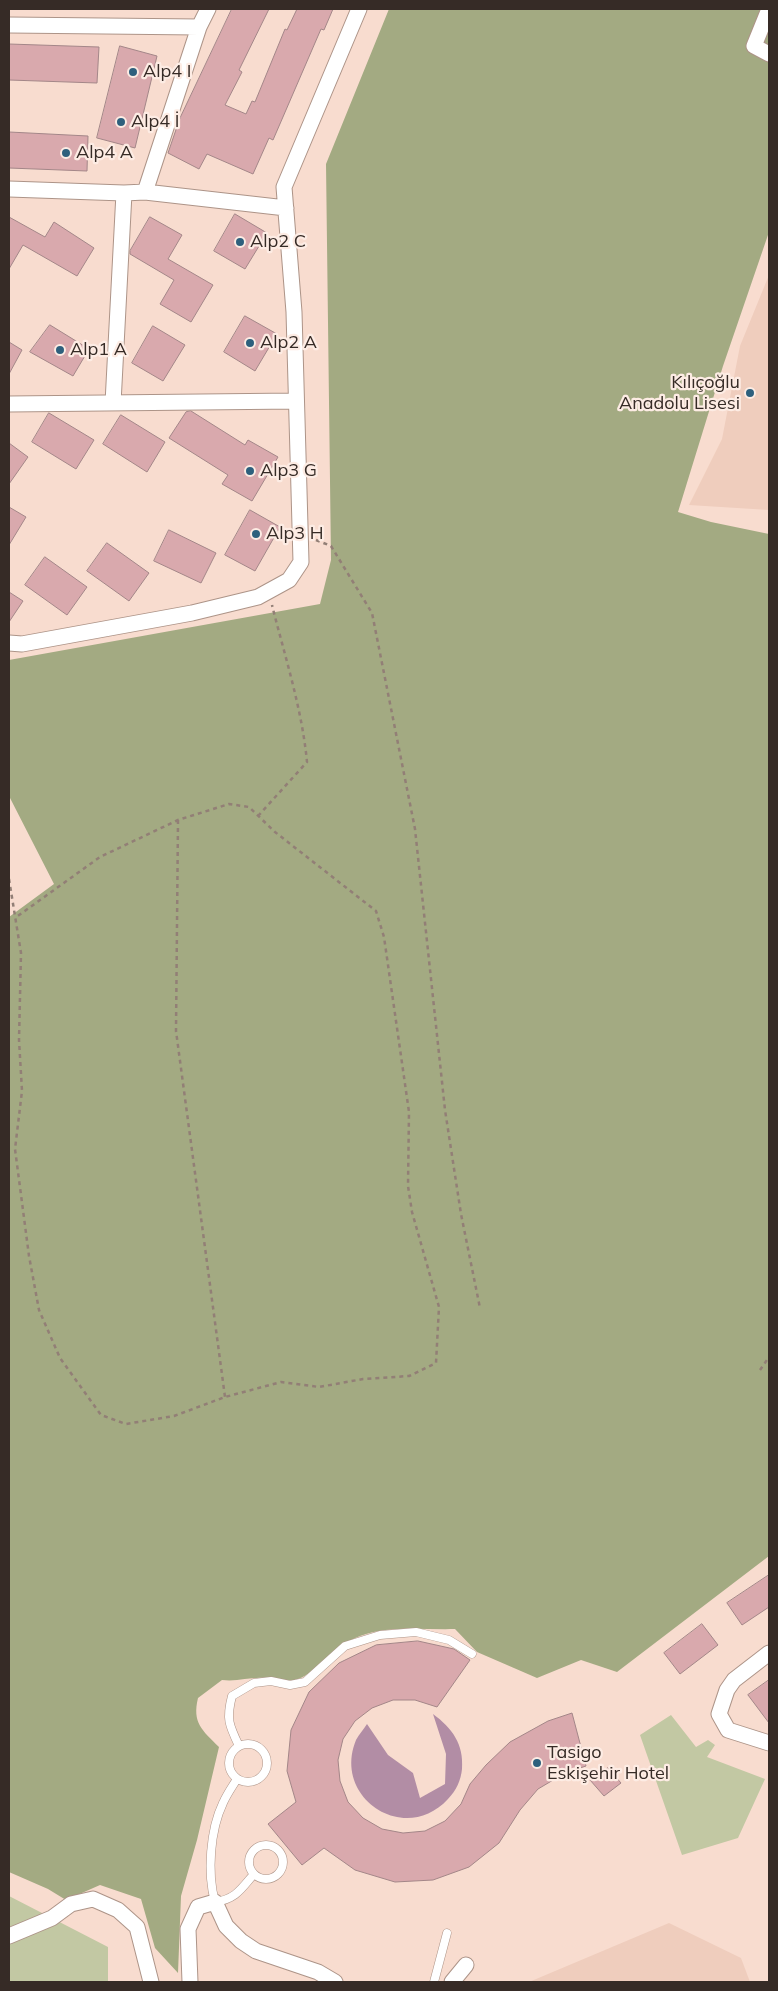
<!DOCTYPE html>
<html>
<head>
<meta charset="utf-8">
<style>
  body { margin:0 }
  #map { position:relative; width:778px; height:1991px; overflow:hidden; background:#f8dccf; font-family:Mulish,sans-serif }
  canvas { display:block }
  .frame { position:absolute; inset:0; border:10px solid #362b26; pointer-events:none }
</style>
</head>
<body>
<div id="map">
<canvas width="778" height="1991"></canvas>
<div class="frame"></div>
</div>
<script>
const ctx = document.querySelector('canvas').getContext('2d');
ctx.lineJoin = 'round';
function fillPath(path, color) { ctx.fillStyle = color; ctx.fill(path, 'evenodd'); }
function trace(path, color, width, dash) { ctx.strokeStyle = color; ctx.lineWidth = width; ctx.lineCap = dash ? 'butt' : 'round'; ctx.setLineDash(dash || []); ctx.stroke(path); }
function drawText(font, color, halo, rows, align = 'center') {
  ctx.font = font + ' Mulish,sans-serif'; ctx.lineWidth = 4.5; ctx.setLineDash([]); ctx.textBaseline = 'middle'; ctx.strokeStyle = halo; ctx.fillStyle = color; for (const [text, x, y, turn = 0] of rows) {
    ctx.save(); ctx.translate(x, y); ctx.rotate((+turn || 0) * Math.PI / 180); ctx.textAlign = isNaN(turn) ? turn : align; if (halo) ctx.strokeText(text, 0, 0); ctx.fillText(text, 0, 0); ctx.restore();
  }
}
const built = new Path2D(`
  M769 275V510L689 505 722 439 740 346Z
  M669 1923 741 1958 750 1982H529Z`);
const green = new Path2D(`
  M671 1715 696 1747 708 1740 715 1745 707 1757 765 1779 738 1838 682 1855 640 1735Z
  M9 1896 108 1947V1982H9Z`);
const forest = new Path2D(`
  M389 9H769V232L723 366 678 512 711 522 769 534V1556L617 1672 581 1660 537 1678 477 1652 455 1629C424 1630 389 1625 360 1636 347 1641 336 1650 325 1659 317 1666 308 1676 298 1679 287 1683 274 1678 264 1678 249 1677 237 1682 222 1680L198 1698C192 1723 202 1730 219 1747L197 1840 181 1896 178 1973 155 1948 141 1899 100 1885 66 1900 48 1889 9 1872V917L54 884 9 796V660L320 604 331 560 326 164Z`);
const water = new Path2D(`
  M433 1714C452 1728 464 1744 462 1769 461 1780 456 1791 448 1799 405 1846 332 1798 356 1740 359 1734 364 1729 367 1724L388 1755 413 1773 420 1798 445 1784 446 1754Z`);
const building = new Path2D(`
  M232 9H269L239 70 242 72 225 105 246 114 252 101 255 102 285 29 287 30 297 9H333L324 30 321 29 273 140 269 138 253 174 207 154 199 169 168 153 180 118Z
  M9 44 99 47 97 83 9 80Z
  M120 46 157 56 135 148 97 138Z
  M9 132 88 136 87 171 9 168Z
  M235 214 267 233 245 269 214 251Z
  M9 217 45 237 54 222 94 248 77 276 23 245 9 269Z
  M150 217 182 235 168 259 213 285 191 322 160 304 174 280 130 254V251Z
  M245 316 277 334 255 371 224 352Z
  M50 325 89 349 73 376 30 352Z
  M153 326 185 345 163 381 132 363Z
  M9 342 22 350 9 374Z
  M191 411 245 445 248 440 278 457 252 501 222 484 228 475 169 438 186 412Z
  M49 413 94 440 76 469 32 442Z
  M121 415 165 442 147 472 103 444Z
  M9 443 28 457 9 484Z
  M9 507 26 517 9 545Z
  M250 510 280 527 255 571 225 555Z
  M169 530 216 553 201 583 154 561Z
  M107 543 149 573 129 601 87 571Z
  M45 557 87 587 67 615 25 585Z
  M9 592 23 601 9 622Z
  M769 1575V1607L742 1625 727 1603Z
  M702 1624 718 1645 680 1674 664 1653Z
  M418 1641 454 1649 470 1660 437 1707 415 1700H393L372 1708 355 1721 343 1739 338 1760 340 1781 348 1802 363 1818 382 1829 403 1833 425 1831 445 1821 461 1804 470 1784 486 1765 510 1742 548 1721 572 1713 586 1766 565 1773 538 1789 520 1810 499 1843 469 1867 433 1880 395 1882 355 1870 324 1848 302 1865 268 1824 296 1802 287 1771 291 1730 309 1692 339 1663 376 1645Z
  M769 1680V1723L748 1695Z
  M608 1768 621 1783 604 1796 590 1780Z`);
const path = new Path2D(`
  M316 540 331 546 372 613 415 829 445 1110 461 1214 480 1308
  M258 816 307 762C302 709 285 657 272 605
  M178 820 176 1031 225 1397
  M9 879 21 953 19 1040 22 1091 15 1149 29 1256 39 1310 60 1358 101 1415 126 1424 174 1416 225 1397 281 1382 319 1387 363 1379 409 1376 436 1363 439 1307 412 1212 408 1186 409 1112 384 937 376 911 275 832 249 807 229 804 178 820 100 857 15 918
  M760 1370 769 1357`);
const lane = new Path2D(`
  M229 1763a19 19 0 1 1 38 0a19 19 0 1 1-38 0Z
  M239 1746C229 1725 226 1719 232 1696L254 1683 271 1681 290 1685 305 1682 345 1646 380 1635 416 1632 449 1640 472 1654
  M237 1779C232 1787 227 1794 223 1803 210 1830 207 1873 215 1902 236 1899 241 1889 254 1874
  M249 1862a17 17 0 1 1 34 0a17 17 0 1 1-34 0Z
  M434 1982 447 1933`);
const street = new Path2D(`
  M769 9 754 46 769 54
  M9 25 199 27
  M9 189 124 193 145 192 286 208
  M145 192 199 27 208 9
  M113 403 124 193
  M9 404 296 401
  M9 643 22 644 192 613 258 597 289 580 301 562 294 312 284 187 359 9
  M769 1653 734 1680 727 1690 719 1714 728 1730 769 1743
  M9 1936 52 1918 71 1904 93 1899 118 1910 137 1927 151 1982
  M190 1982 188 1929 198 1907 215 1902 226 1926 241 1941 256 1951 318 1972 335 1982
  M452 1982 466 1965`);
const markers = [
  [133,72,5,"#2e607d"],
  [121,122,5,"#2e607d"],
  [66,153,5,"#2e607d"],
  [240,242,5,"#2e607d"],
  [250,343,5,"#2e607d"],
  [60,350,5,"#2e607d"],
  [750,393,5,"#2e607d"],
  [250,471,5,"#2e607d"],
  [256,534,5,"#2e607d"],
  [537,1763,5,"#2e607d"]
];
const poiNames = [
  ["Alp4 I",143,72],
  ["Alp4 İ",131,122],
  ["Alp4 A",76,153],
  ["Alp2 C",250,242],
  ["Alp2 A",260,343],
  ["Alp1 A",70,350],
  ["Kılıçoğlu",740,383,"right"],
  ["Anadolu Lisesi",740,404,"right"],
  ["Alp3 G",260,471],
  ["Alp3 H",266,534],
  ["Tasigo",547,1753],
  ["Eskişehir Hotel",547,1774]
];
fillPath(built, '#efcdbd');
fillPath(green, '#c2c8a3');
fillPath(forest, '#a3aa82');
fillPath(water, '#b28da5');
fillPath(building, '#d9a9ad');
trace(building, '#a38688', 1);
trace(lane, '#ad9488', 9);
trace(street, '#ad9488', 17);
trace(path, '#927f76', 2.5, [4, 4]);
trace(lane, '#fff', 8);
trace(street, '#fff', 15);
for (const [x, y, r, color] of markers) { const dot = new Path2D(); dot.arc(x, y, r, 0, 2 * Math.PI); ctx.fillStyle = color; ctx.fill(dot); trace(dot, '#fdece4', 2); }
drawText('18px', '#362b26', '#fdece4', poiNames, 'left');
</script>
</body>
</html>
